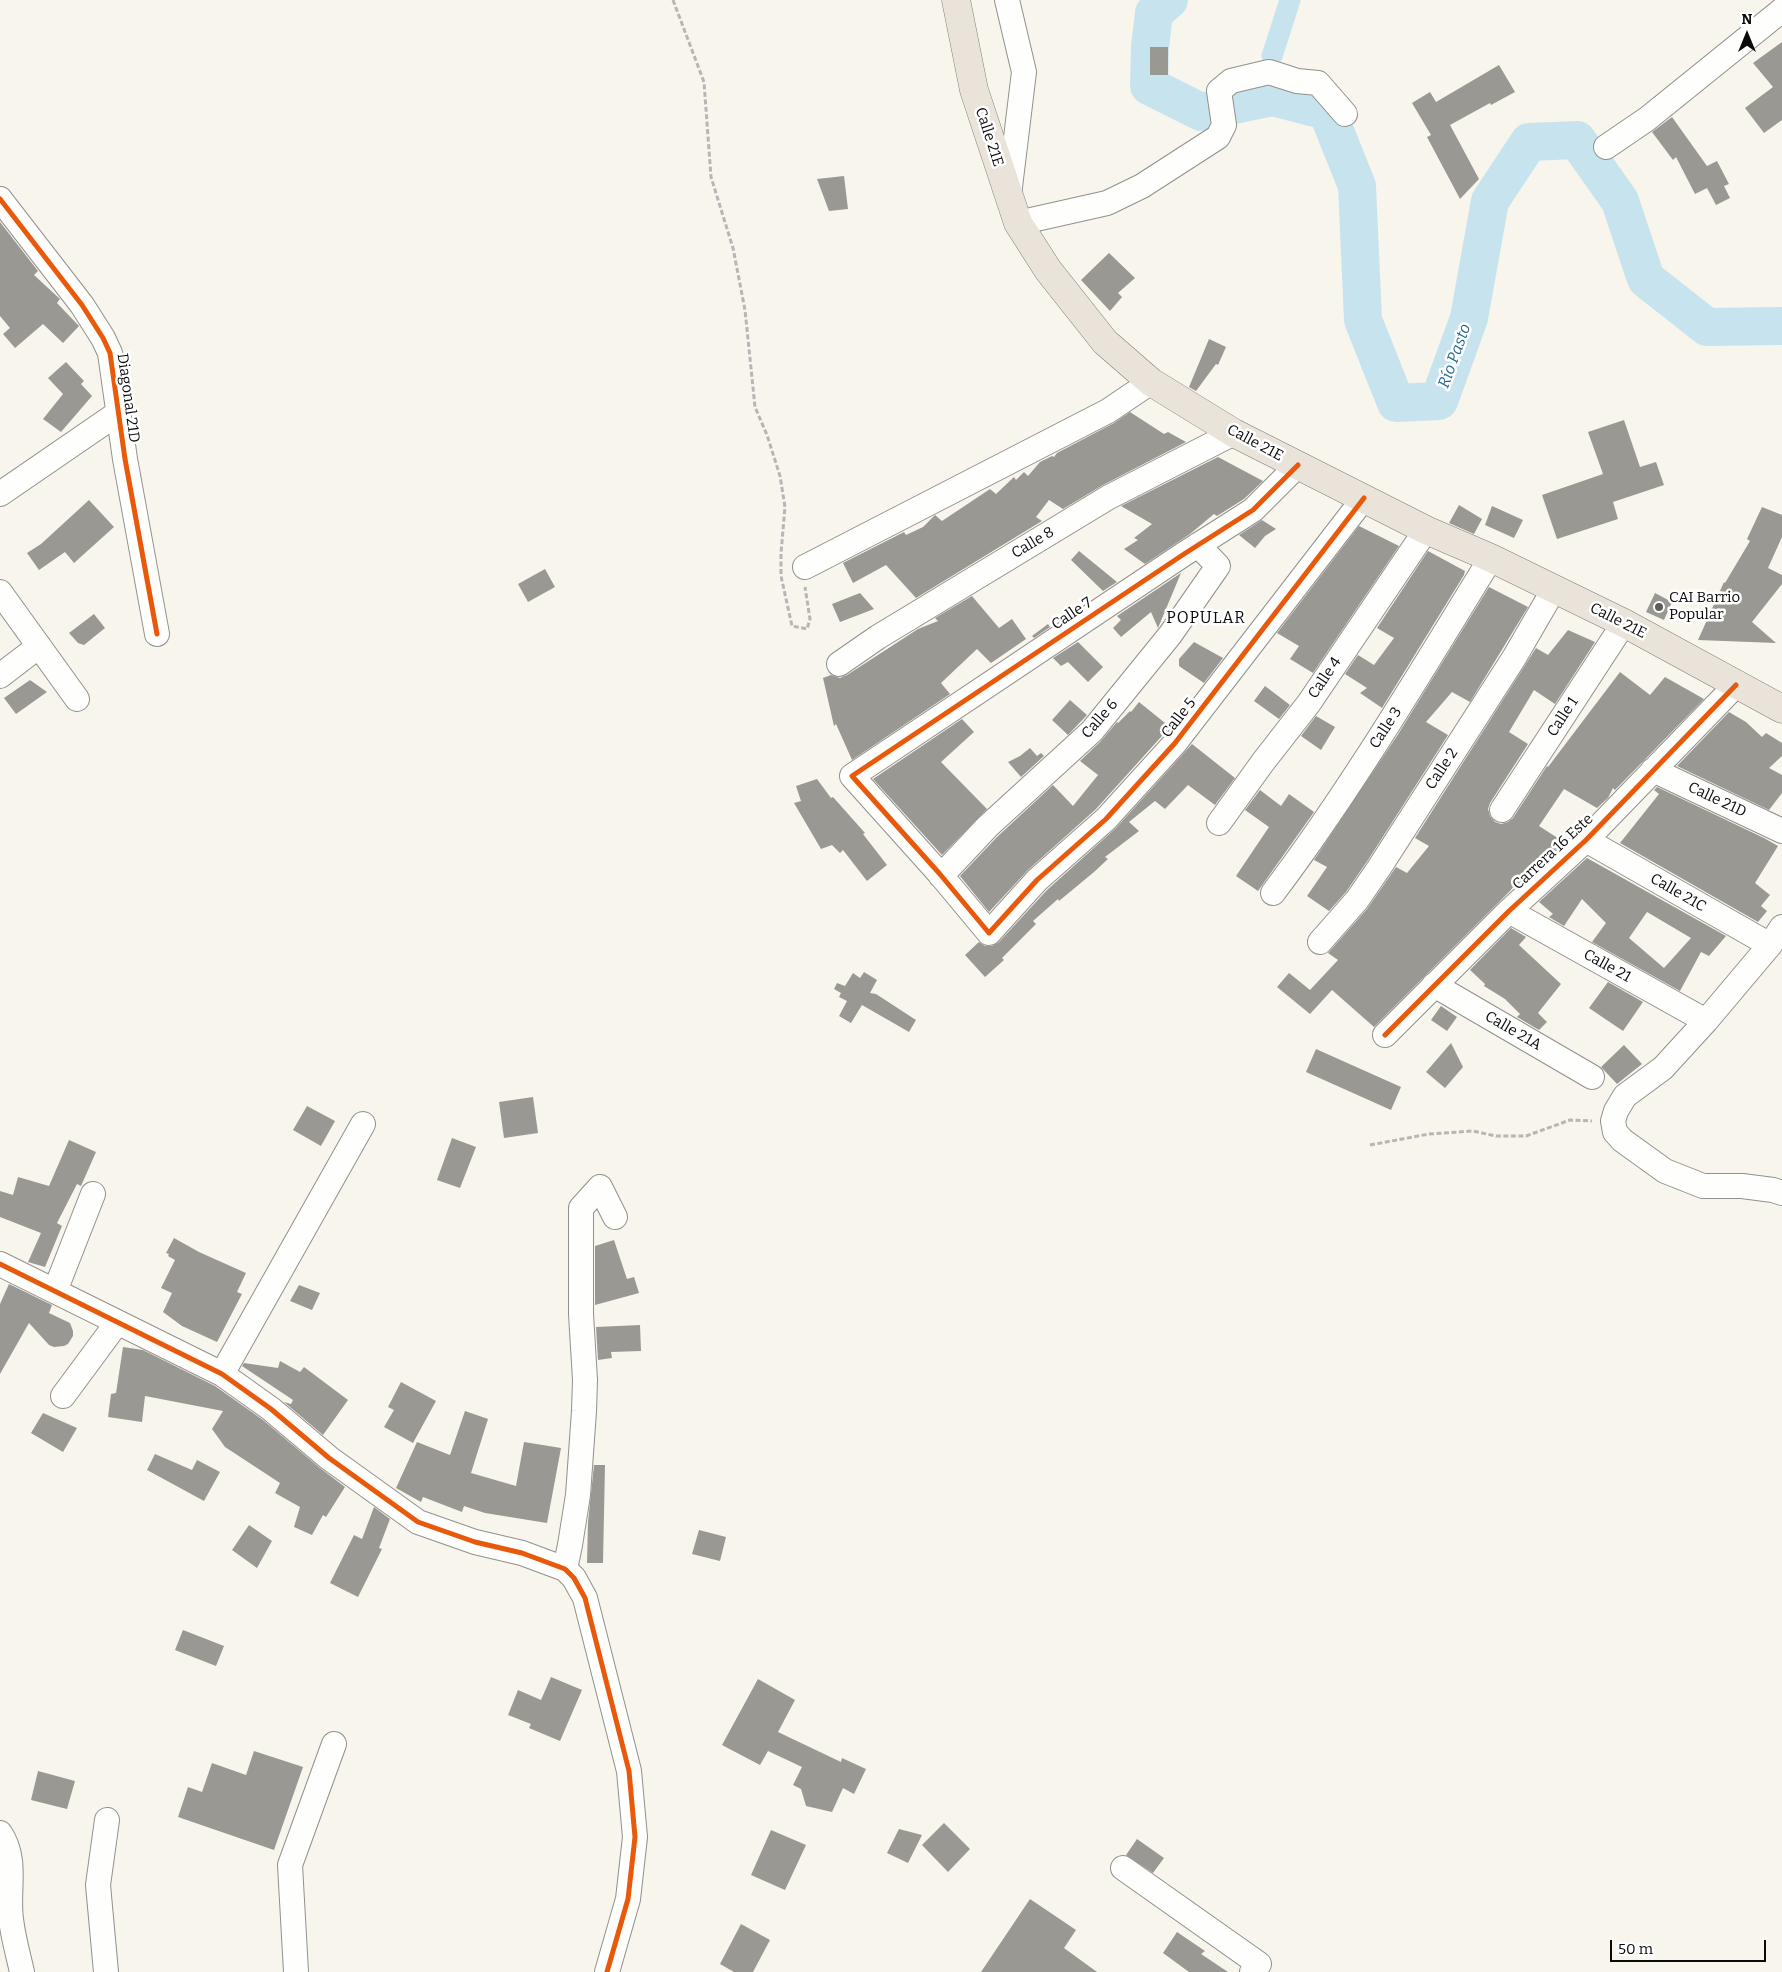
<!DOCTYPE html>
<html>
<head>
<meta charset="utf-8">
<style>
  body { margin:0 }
  #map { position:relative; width:1782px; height:1972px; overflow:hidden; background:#f8f5ed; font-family:Bitter,serif }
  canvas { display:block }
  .north { position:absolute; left:1722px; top:10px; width:50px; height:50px; -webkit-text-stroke:4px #fff; paint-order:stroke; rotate:0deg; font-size:14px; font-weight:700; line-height:20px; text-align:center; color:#0a0a0a }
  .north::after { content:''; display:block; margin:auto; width:18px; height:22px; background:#0a0a0a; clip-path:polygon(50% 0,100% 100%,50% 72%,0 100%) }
  .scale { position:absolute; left:1610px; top:1940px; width:156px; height:22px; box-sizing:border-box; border:2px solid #0a0a0a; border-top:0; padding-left:6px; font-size:15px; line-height:18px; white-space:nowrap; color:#0a0a0a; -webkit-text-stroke:4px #fff; paint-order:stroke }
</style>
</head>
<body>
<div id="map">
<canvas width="1782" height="1972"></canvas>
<div class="north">N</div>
<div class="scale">50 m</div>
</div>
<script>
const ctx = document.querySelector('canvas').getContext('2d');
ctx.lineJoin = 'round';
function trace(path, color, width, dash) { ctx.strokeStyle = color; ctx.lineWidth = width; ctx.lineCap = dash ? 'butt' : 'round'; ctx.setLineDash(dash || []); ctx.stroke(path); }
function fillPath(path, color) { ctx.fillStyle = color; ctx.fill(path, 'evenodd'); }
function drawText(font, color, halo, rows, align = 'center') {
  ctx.font = font + ' Bitter,serif'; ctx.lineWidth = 5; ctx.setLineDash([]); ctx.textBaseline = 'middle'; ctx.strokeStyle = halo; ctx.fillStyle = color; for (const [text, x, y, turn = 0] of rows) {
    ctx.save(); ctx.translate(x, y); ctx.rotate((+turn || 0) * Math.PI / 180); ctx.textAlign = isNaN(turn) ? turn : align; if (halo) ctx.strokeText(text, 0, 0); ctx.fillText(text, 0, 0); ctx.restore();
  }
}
const canal = new Path2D(`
  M1272 56 1290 0
  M1269 79 1273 97`);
const river = new Path2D(`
  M1169 0 1154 13 1150 47 1149 86 1201 112 1273 97 1327 111 1357 186 1363 320 1396 403 1439 401 1469 318 1490 201 1529 142 1577 140 1620 201 1646 279 1707 327 1782 326`);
const building = new Path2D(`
  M1782 42V120L1764 133 1745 108 1773 87 1753 63Z
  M1150 47H1168V75H1150Z
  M1499 65 1515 92 1491 105 1490 103 1450 125 1479 179 1460 199 1427 137 1431 135 1412 103 1430 92 1436 102Z
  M1672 117 1707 166 1717 161 1729 184 1724 186 1730 198 1716 205 1707 188 1695 194 1676 157 1673 160 1652 132Z
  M844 176 848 209 829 211 817 179Z
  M0 222 38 271 34 275 60 299 57 303 79 326 63 343 43 324 15 348 3 334 10 328 0 316Z
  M1109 253 1135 278 1118 293 1122 297 1110 311 1081 280Z
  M1209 339 1226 347 1218 365 1216 364 1196 391 1189 387Z
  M66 362 84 381 81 384 92 396 61 432 43 419 63 394 48 378Z
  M1130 412 1164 434 1168 432 1186 442 1103 485 1063 509 1049 500 1036 517 1042 521 916 598 886 565 853 583 843 563 904 532 906 535 923 527 935 515 942 521 990 489 996 494 1014 477 1016 480 1024 472 1028 476 1040 462 1052 456 1054 457 1057 453 1114 423Z
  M1624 420 1640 467 1656 462 1664 485 1613 502 1618 519 1557 539 1542 495 1603 474 1588 432Z
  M1218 457 1263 481 1244 499 1217 516 1214 514 1190 534 1145 564 1124 549 1138 540 1134 538 1152 524 1121 506Z
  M89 500 114 527 74 563 65 552 39 570 27 553 41 544Z
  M1459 505 1482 519 1474 534 1449 523Z
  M1492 506 1523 520 1514 538 1485 525Z
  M1762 507 1782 515V537L1768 568 1782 575V584L1752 622 1776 643 1698 640 1724 582 1725 583 1750 541 1747 539Z
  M1262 520 1276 529 1265 536 1255 548 1239 535Z
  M1359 526 1399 546 1313 673 1290 659 1299 646 1277 633Z
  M1079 551 1117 582 1103 591 1071 560Z
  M1428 551 1465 571 1464 575 1382 708 1360 693 1367 688 1345 674 1358 655 1374 665 1394 638 1377 628Z
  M545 569 555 587 528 602 518 584Z
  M1181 573 1158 628 1151 612 1121 637 1113 628 1121 620 1117 616Z
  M1489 587 1528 607 1470 702 1452 692 1426 722 1448 735 1368 860 1346 892 1329 911 1307 896 1327 867 1314 860 1397 736Z
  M860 593 874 609 840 622 832 604Z
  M1655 593 1672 602 1664 620 1646 612Z
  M972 596 999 628 1012 619 1026 639 991 663 977 649 941 683 950 694 852 760 836 724 834 726 823 678 831 675 840 678 847 675 918 629 938 621 935 618Z
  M94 614 105 628 84 645 78 643 69 633Z
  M1048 624 1050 627 1034 638 1032 636Z
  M1568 630 1595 642 1555 704 1534 690 1509 732 1528 744 1490 803 1488 809 1490 816 1495 822 1501 824 1508 822 1513 818 1547 766 1548 767 1620 672 1650 695 1665 677 1704 699 1615 790 1613 788 1608 798 1597 808 1564 789 1539 826 1564 842 1518 884 1517 882 1510 891 1374 1027 1332 990 1310 1014 1277 987 1289 973 1310 990 1338 960 1328 953 1367 909 1396 867 1407 873 1429 846 1415 838 1536 648 1548 655Z
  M1078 642 1103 667 1088 682 1068 662 1061 666 1053 658Z
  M1194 642 1223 658 1204 683 1179 666V659Z
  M30 680 47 692 16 714 4 698Z
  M1265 686 1290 705 1279 719 1254 701Z
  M1070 700 1087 715 1068 735 1052 720Z
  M1139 702 1170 727 1096 809 1028 870 989 912 960 876 997 837 1053 785 1073 806 1098 775 1080 761 1101 741 1117 722 1118 723 1130 711 1131 712Z
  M1729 712 1746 722 1762 737 1766 733 1782 743V756L1769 768 1782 775V793L1769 810 1677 766Z
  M1316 716 1335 727 1321 750 1301 736Z
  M962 719 974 732 941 762 987 809 942 855 873 779Z
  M1192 744 1235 778 1215 805 1188 785 1165 809 1155 801 1129 822 1139 831 1105 857 1108 859 1094 872 1059 901 1058 899 1033 921 1036 924 1002 958 1004 960 985 977 965 955 979 942 985 946H992L999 942 1047 890 1116 828Z
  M1030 748 1037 756 1041 753 1044 756 1021 777 1008 762 1020 756Z
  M817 779 831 798 833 797 865 833 863 834 887 865 867 881 843 850 840 853 832 845 821 849 794 803 801 801 796 786Z
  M1657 787 1764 838 1778 846 1755 883 1770 895 1761 906 1767 911 1758 922 1620 843 1659 794 1654 790Z
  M1260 790 1281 806 1289 794 1314 812 1258 891 1236 876 1269 827 1245 810Z
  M1587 858 1726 936 1709 956 1701 952 1680 991 1592 942 1606 923 1582 899 1564 926 1549 917 1553 914 1539 902ZM1647 912 1691 938 1664 968 1629 938Z
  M1511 928 1526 937 1519 945 1561 984 1538 1013 1547 1022 1539 1030 1517 1017 1520 1014 1505 999 1484 986 1485 984 1470 970Z
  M864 972 877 980 870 993 876 994 916 1020 909 1032 862 1005 851 1023 839 1016 847 1001 839 997 841 993 834 989 837 983 845 986 853 973 860 978Z
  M1608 982 1643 1002 1623 1031 1589 1008Z
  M1441 1006 1457 1017 1447 1031 1431 1020Z
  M1451 1043 1463 1067 1445 1088 1426 1072Z
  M1624 1045 1642 1064 1617 1084 1601 1067Z
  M1316 1049 1401 1087 1391 1110 1306 1072Z
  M533 1097 538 1133 504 1138 499 1102Z
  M307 1106 335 1121 321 1146 293 1130Z
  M452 1138 476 1147 460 1188 437 1180Z
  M69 1140 96 1152 81 1186 77 1184 57 1223 62 1226 45 1267 28 1262 41 1233 0 1217V1191L13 1195 18 1177 49 1186Z
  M174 1238 199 1252 246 1273 237 1292 242 1294 217 1342 182 1326 163 1312 172 1293 161 1288 175 1260 168 1256 169 1254 166 1253Z
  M614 1240 627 1279 634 1277 639 1293 595 1305V1246Z
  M9 1284 52 1305 49 1313 70 1323 73 1331V1336L68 1344 64 1346 54 1347 49 1345 29 1323 0 1374V1304Z
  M299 1285 320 1293 312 1310 290 1301Z
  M640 1325 641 1351 611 1352 612 1358 598 1360 596 1327Z
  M123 1347 143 1350 215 1386 263 1420 320 1468 345 1487 326 1517 323 1515 312 1535 294 1527 300 1507 275 1493 280 1483 225 1447 212 1429 223 1411 145 1396 142 1422 108 1417 111 1394 116 1393Z
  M280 1361 300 1372 304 1367 348 1400 323 1435 284 1402 291 1404 293 1400 242 1366 244 1363 278 1368Z
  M401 1382 436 1401 413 1443 384 1427 394 1410 388 1407Z
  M465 1411 488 1419 471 1473 516 1486 524 1442 561 1448 547 1523 485 1513 464 1506 462 1512 423 1497 421 1502 396 1488 417 1442 450 1455Z
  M43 1413 77 1428 63 1452 31 1433Z
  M155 1454 192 1470 197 1460 220 1472 204 1501 147 1470Z
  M594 1465H605L603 1563H587L588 1522Z
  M374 1507 390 1519 379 1548 382 1549 358 1597 330 1583 354 1535 362 1539Z
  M249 1525 272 1541 257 1568 232 1550Z
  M699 1530 726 1537 720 1561 692 1554Z
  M183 1630 224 1646 216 1666 175 1650Z
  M551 1677 582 1690 560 1741 529 1728 531 1724 508 1715 518 1690 541 1700Z
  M758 1679 795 1700 778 1732 841 1762 842 1758 866 1769 854 1794 843 1788 832 1812 806 1806 801 1789 793 1785 802 1767 768 1751 760 1765 722 1745Z
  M254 1751 303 1767 274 1850 178 1817 188 1787 202 1792 212 1763 246 1775Z
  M38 1771 75 1781 67 1809 31 1800Z
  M944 1823 970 1849 948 1872 922 1845Z
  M899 1829 922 1835 908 1863 887 1853Z
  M771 1830 806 1845 785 1890 751 1875Z
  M1137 1839 1164 1858 1153 1873 1126 1855Z
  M1030 1899 1076 1930 1064 1948 1097 1972H981Z
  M741 1924 770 1940 753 1972H734L720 1964Z
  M1177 1932 1205 1951 1201 1954 1228 1972H1189L1163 1953Z`);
const path = new Path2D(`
  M673 0 704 82 711 177 733 248 745 310 755 407 767 435 780 476 785 507 781 553V576L792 626 807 629 810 619 805 587
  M1370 1145 1429 1134 1473 1131 1496 1136H1526L1570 1120 1592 1121`);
const minor = new Path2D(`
  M1007 0 1024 72 1009 195
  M1606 147 1647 119 1782 10
  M0 199 82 305 103 338 110 353 125 459 157 634
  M1018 223 1107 203 1142 186 1218 137 1224 125 1219 91 1231 81 1269 72 1297 81 1318 83 1345 114
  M1298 465 1253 510 1184 554 852 776 939 873 989 933 1037 880 1106 819 1175 743 1364 498
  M0 494 118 413
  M805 567 1108 411 1151 382
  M0 592 77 699
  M839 664 878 637 1109 497 1234 433
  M0 676 39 646
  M1653 770 1782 831
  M1502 810 1624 623
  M1219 823 1263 762 1309 703 1426 530
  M1586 840 1770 945
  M941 876 987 827 1092 731 1170 635 1218 566 1198 545
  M1273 893C1353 787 1421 671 1491 558
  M1509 911 1706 1021
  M1782 927 1770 945 1706 1021 1663 1068 1625 1096 1616 1111 1613 1121 1615 1132 1622 1140 1665 1171 1703 1186H1742L1773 1190 1782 1193
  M1320 942 1357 900 1379 868 1514 658 1554 589
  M1434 985 1592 1077
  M1385 1035 1509 911 1586 840 1736 685
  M0 1264 222 1374 271 1409 329 1458 418 1522 475 1542 522 1553 565 1569 574 1578 585 1598 629 1771 635 1837 628 1899 607 1972
  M55 1291 93 1194
  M222 1374 363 1124
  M63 1396 117 1323
  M565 1569 570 1545 578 1495 584 1411 585 1380 581 1314V1208L600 1187 615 1217
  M0 1833C18 1860 7 1889 11 1919 13 1937 18 1954 22 1972
  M1123 1868 1259 1964 1252 1972
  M106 1972 98 1885 107 1820
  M296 1972 290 1865 334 1744`);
const major = new Path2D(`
  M956 0 974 90 1018 223 1048 270 1105 342 1151 382 1234 433 1426 530 1491 558 1624 623 1782 709`);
const cycleway = new Path2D(`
  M0 199 82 305 103 338 110 353 125 459 157 634
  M1298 465 1253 510 1184 554 852 776 939 873 989 933 1037 880 1106 819 1175 743 1364 498
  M1385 1035 1509 911 1586 840 1736 685
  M0 1264 222 1374 271 1409 329 1458 418 1522 475 1542 522 1553 565 1569 574 1578 585 1598 629 1771 635 1837 628 1899 607 1972`);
const markers = [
  [1659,607,5,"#5d5c59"]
];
const streetNames = [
  ["Calle 21E",989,137,72],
  ["Diagonal 21D",128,398,82],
  ["Calle 21E",1255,443,28],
  ["Calle 8",1033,543,-31],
  ["Calle 7",1072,614,-34],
  ["Calle 21E",1618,621,27],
  ["Calle 4",1325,678,-56],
  ["Calle 1",1563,717,-57],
  ["Calle 5",1179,718,-52],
  ["Calle 6",1100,719,-49],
  ["Calle 3",1386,728,-57],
  ["Calle 2",1442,769,-57],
  ["Calle 21D",1717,800,25],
  ["Carrera 16 Este",1553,852,-43],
  ["Calle 21C",1678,893,30],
  ["Calle 21",1607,966,29],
  ["Calle 21A",1513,1031,30]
];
const poiNames = [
  ["CAI Barrio",1669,598],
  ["Popular",1669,615]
];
const waterNames = [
  ["Río Pasto",1455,356,-70]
];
const neighbourhoodNames = [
  ["POPULAR",1206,619]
];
trace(canal, '#c7e4ee', 21);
trace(river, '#c7e4ee', 38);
fillPath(building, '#9a9893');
trace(minor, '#91908c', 26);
trace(major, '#7e7d7a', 29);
trace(path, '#b7b6b5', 3, [5, 2.5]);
trace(minor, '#fefefc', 24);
trace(major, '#e9e3d9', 28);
trace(cycleway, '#e8590c', 5);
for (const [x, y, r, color] of markers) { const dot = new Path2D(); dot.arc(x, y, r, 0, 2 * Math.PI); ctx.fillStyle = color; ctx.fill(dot); trace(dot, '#fff', 2); }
drawText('15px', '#0a0a0a', '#fff', streetNames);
drawText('15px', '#0a0a0a', '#fff', poiNames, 'left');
drawText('italic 16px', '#21678d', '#fff', waterNames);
ctx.letterSpacing = '1px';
drawText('16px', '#0a0a0a', '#fff', neighbourhoodNames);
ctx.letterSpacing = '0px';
</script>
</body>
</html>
